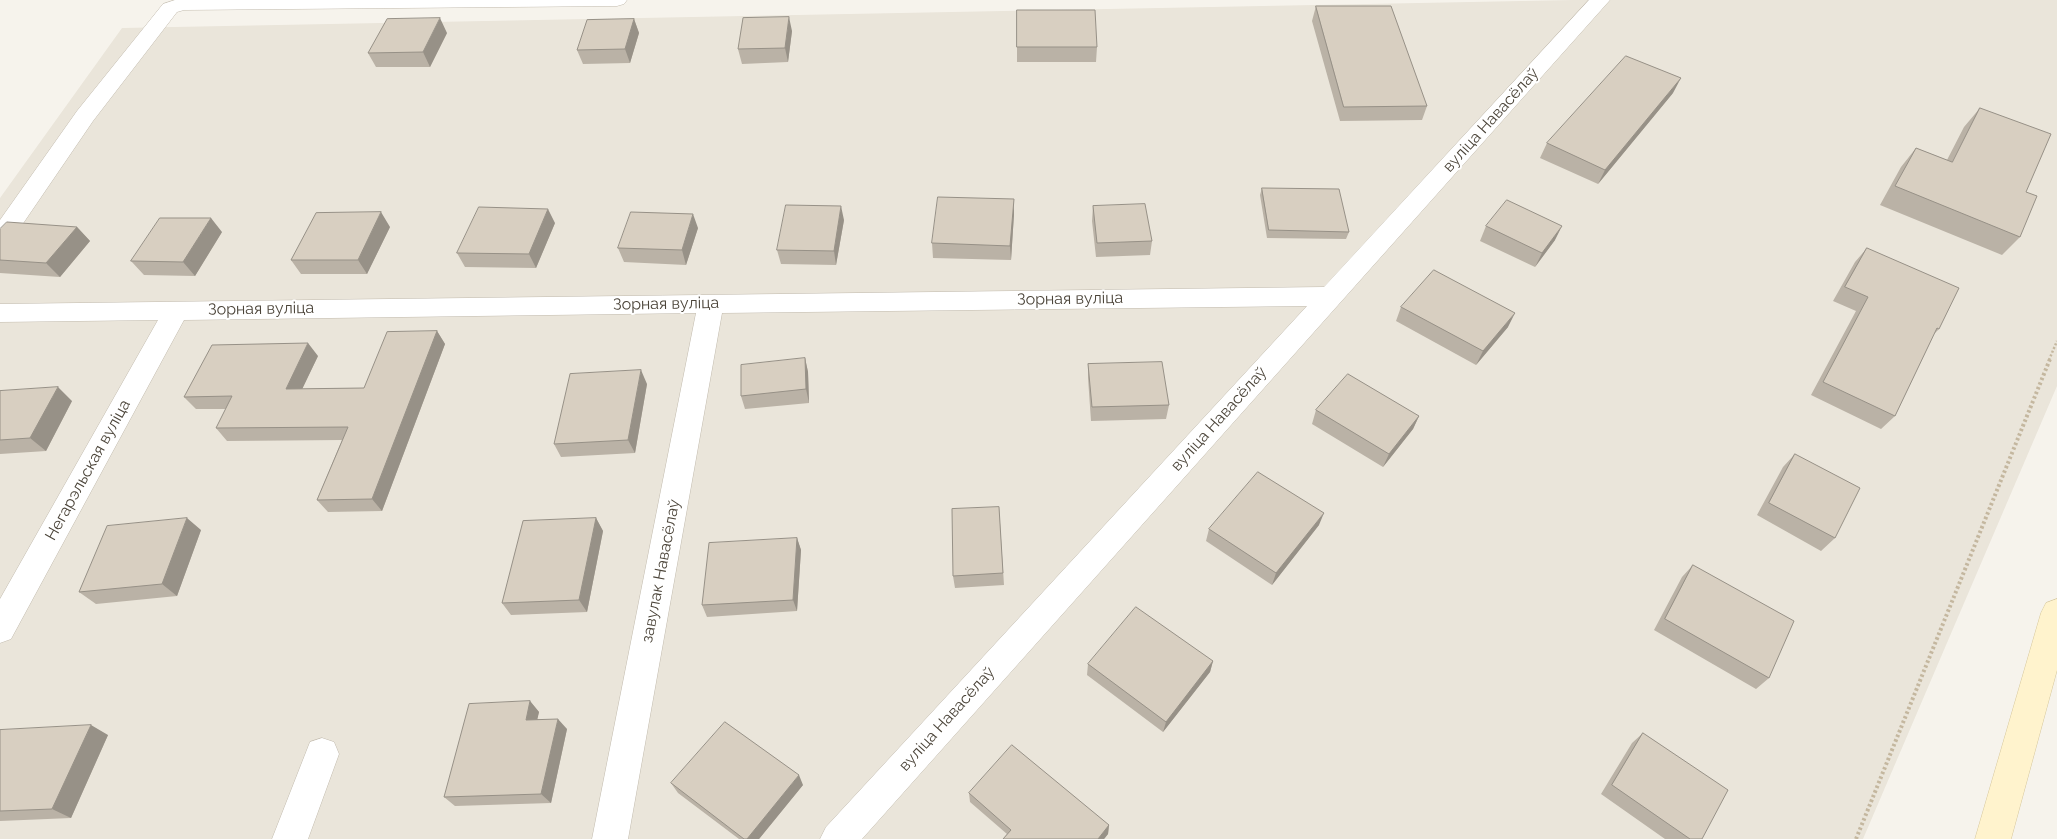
<!DOCTYPE html>
<html>
<head>
<meta charset="utf-8">
<style>
  body { margin:0 }
  canvas { display:block; background:#f6f3ec }
</style>
</head>
<body>
<canvas width="2057" height="839"></canvas>
<script>
const ctx = document.querySelector('canvas').getContext('2d');
ctx.lineJoin = 'round';
function fillPath(path, color) { ctx.fillStyle = color; ctx.fill(path, 'evenodd'); }
function trace(path, color, width, dash) { ctx.strokeStyle = color; ctx.lineWidth = width; ctx.lineCap = dash ? 'butt' : 'round'; ctx.setLineDash(dash || []); ctx.stroke(path); }
function drawText(font, color, halo, rows, align = 'center') {
  ctx.font = font + ' Raleway,sans-serif'; ctx.lineWidth = 4; ctx.setLineDash([]); ctx.textBaseline = 'middle'; ctx.strokeStyle = halo; ctx.fillStyle = color; for (const [text, x, y, turn = 0] of rows) {
    ctx.save(); ctx.translate(x, y); ctx.rotate((+turn || 0) * Math.PI / 180); ctx.textAlign = isNaN(turn) ? turn : align; if (halo) ctx.strokeText(text, 0, 0); ctx.fillText(text, 0, 0); ctx.restore();
  }
}
const residential = new Path2D(`
  M1574 0H2057V386L1863 839H0V198L122 28Z`);
const pathFar1 = new Path2D(`
  M2049 360 2057 341`);
const path = new Path2D(`
  M1856 839 2050 359`);
const street = new Path2D(`
  M175 0H627L624 4 617 6 184 10 177 12 93 121 9 244 0 246V220L77 111 163 4Z
  M1589 0H1610L862 839H820L826 827 1307 306 722 313 628 839H592L696 313 184 320 11 639 0 643V599L158 320 0 322V304L1324 287Z
  M322 738 334 742 339 754 308 839H272L310 742Z`);
const secondary = new Path2D(`
  M2057 599V670L2011 839H1975L2041 613 2046 603Z`);
const wall = new Path2D(`
  M1316 6 1427 106 1422 120 1340 121 1312 21Z
  M1017 10 1097 47 1096 62H1017Z
  M634 19 639 33 630 63 583 64 577 50Z
  M792 31 788 62 742 64 738 49Z
  M447 33 430 67H376L368 53Z
  M1673 93 1598 184 1540 158 1547 143Z
  M1980 108 2026 192 2020 237 2002 255 1880 205 1901 167 1916 148 1947 160 1964 127Z
  M1262 188 1349 232 1346 239 1267 238 1260 195Z
  M1093 206 1152 241 1150 255 1096 257 1092 221Z
  M1014 214 1011 260 933 258 932 243Z
  M844 220 836 265 781 264 777 250Z
  M555 223 536 268 465 267 457 253Z
  M1486 226 1555 240 1535 267 1480 241Z
  M77 227 90 241 60 277 0 273V229Z
  M390 227 367 274H301L291 260Z
  M698 228 686 265 624 262 618 248Z
  M222 232 195 276 144 275 131 261Z
  M1867 248 1939 329 1934 334 1895 416 1881 429 1811 395 1856 311 1833 301 1855 262Z
  M1401 307 1508 327 1476 365 1396 321Z
  M437 331 445 344 382 511 328 512 317 500 342 440 227 441 216 428 226 409H196L184 397 318 356 302 389 364 388Z
  M805 358 808 372 809 403 745 409 741 396Z
  M1088 364 1169 405 1166 419 1091 421 1088 378Z
  M647 384 635 453 561 457 554 444Z
  M0 391 72 401 46 451 0 454Z
  M1316 410 1419 416 1413 429 1383 467 1312 424Z
  M1795 454 1835 538 1821 551 1757 515 1783 467Z
  M999 507 1004 585 955 588 953 576Z
  M596 518 603 531 587 612 511 615 502 603Z
  M1319 525 1272 585 1206 541 1209 529Z
  M201 530 177 596 96 604 79 592Z
  M797 538 801 550 797 611 707 617 702 605Z
  M1693 565 1769 678 1756 689 1654 630 1682 577Z
  M1213 661 1210 672 1163 732 1087 675 1088 664Z
  M530 701 539 712 537 719 567 729 551 803 455 806 444 797Z
  M0 730 108 735 71 818 0 821Z
  M1643 733 1702 839H1665L1601 794 1632 743Z
  M671 783 803 785 759 839H739L678 793Z
  M969 793 1109 825 1108 834 1104 839H1003L1007 834 970 802Z`);
const shadedWall = new Path2D(`
  M789 17 792 31 788 62 785 48Z
  M440 18 447 33 430 67 423 52Z
  M634 19 639 33 630 63 625 49Z
  M1681 78 1673 93 1598 184 1605 170Z
  M1014 199V214L1011 260 1010 246Z
  M841 206 844 220 836 265 834 251Z
  M548 209 555 223 536 268 529 254Z
  M381 212 390 227 367 274 358 260Z
  M693 214 698 228 686 265 682 250Z
  M211 218 222 232 195 276 183 262Z
  M1562 226 1555 240 1535 267 1542 253Z
  M77 227 90 241 60 277 46 263Z
  M1515 313 1508 327 1476 365 1483 351Z
  M437 331 445 344 382 511 372 499Z
  M308 343 318 356 296 402 286 389Z
  M805 358 808 372 809 403 806 389Z
  M641 370 647 384 635 453 628 440Z
  M58 387 72 401 46 451 30 438Z
  M1419 416 1413 429 1383 467 1389 454Z
  M1324 513 1319 525 1272 585 1276 573Z
  M187 518 201 530 177 596 162 584Z
  M596 518 603 531 587 612 579 600Z
  M797 538 801 550 797 611 793 600Z
  M1213 661 1210 672 1163 732 1166 722Z
  M530 701 539 712 535 730 526 720Z
  M558 719 567 729 551 803 541 794Z
  M91 725 108 735 71 818 52 809Z
  M799 775 803 785 759 839H747Z
  M1109 825 1108 834 1104 839H1098Z`);
const building = new Path2D(`
  M1316 6H1391L1427 106 1344 107Z
  M1017 10H1095L1097 47H1017Z
  M789 17 785 48 738 49 743 18Z
  M440 18 423 52 368 53 387 19Z
  M634 19 625 49 577 50 587 20Z
  M1626 56 1681 78 1605 170 1547 143Z
  M1980 108 2051 134 2026 192 2037 196 2020 237 1895 186 1916 148 1952 162Z
  M1262 188 1339 189 1349 232 1269 230Z
  M938 197 1014 199 1010 246 932 243Z
  M1507 200 1562 226 1542 253 1486 226Z
  M1145 204 1152 241 1097 243 1093 206Z
  M786 205 841 206 834 251 777 250Z
  M479 207 548 209 529 254 457 253Z
  M381 212 358 260H291L316 213Z
  M631 212 693 214 682 250 618 248Z
  M160 218H211L183 262 131 261Z
  M7 222 77 227 46 263 0 260V229Z
  M1867 248 1959 288 1939 329 1937 328 1895 416 1823 382 1868 297 1845 287Z
  M1434 270 1515 313 1483 351 1401 307Z
  M437 331 372 499 317 500 348 427 216 428 232 396 184 397 212 345 308 343 286 389 364 388 387 332Z
  M805 358 806 389 741 396V365Z
  M1162 362 1169 405 1092 407 1088 364Z
  M641 370 628 440 554 444 570 374Z
  M1348 374 1419 416 1389 454 1316 410Z
  M58 387 30 438 0 440V391Z
  M1795 454 1860 488 1835 538 1769 503Z
  M1258 472 1324 513 1276 573 1209 529Z
  M999 507 1003 573 953 576 952 509Z
  M187 518 162 584 79 592 107 526Z
  M596 518 579 600 502 603 523 521Z
  M797 538 793 600 702 605 709 543Z
  M1693 565 1794 621 1769 678 1665 619Z
  M1136 607 1213 661 1166 722 1088 664Z
  M530 701 526 720 558 719 541 794 444 797 469 704Z
  M725 722 799 775 747 839H744L671 783Z
  M91 725 52 809 0 811V730Z
  M1643 733 1728 790 1702 839H1690L1612 785Z
  M1012 745 1109 825 1098 839H1003L1011 830 969 793Z`);
const streetNames = [
  ["вуліца Навасёлаў",1491,120,-48],
  ["Зорная вуліца",1070,299,-1],
  ["Зорная вуліца",666,304,-1],
  ["Зорная вуліца",261,309,-1],
  ["вуліца Навасёлаў",1219,419,-48],
  ["Негарэльская вуліца",88,470,-61],
  ["завулак Навасёлаў",661,571,-79],
  ["вуліца Навасёлаў",947,719,-48]
];
fillPath(residential, '#eae5da');
trace(street, '#c2bbae', 1);
trace(secondary, '#d6c79b', 1);
trace(pathFar1, '#c4b79f', 2.5, [2, 2]);
trace(path, '#c4b79f', 4, [2.5, 2.5]);
fillPath(street, '#fff');
fillPath(secondary, '#fff3cd');
fillPath(wall, '#bab2a6');
fillPath(shadedWall, '#979187');
fillPath(building, '#d8cfc1');
trace(building, '#979187', 1);
drawText('16px', '#4b4439', '#fff', streetNames);
</script>
</body>
</html>
